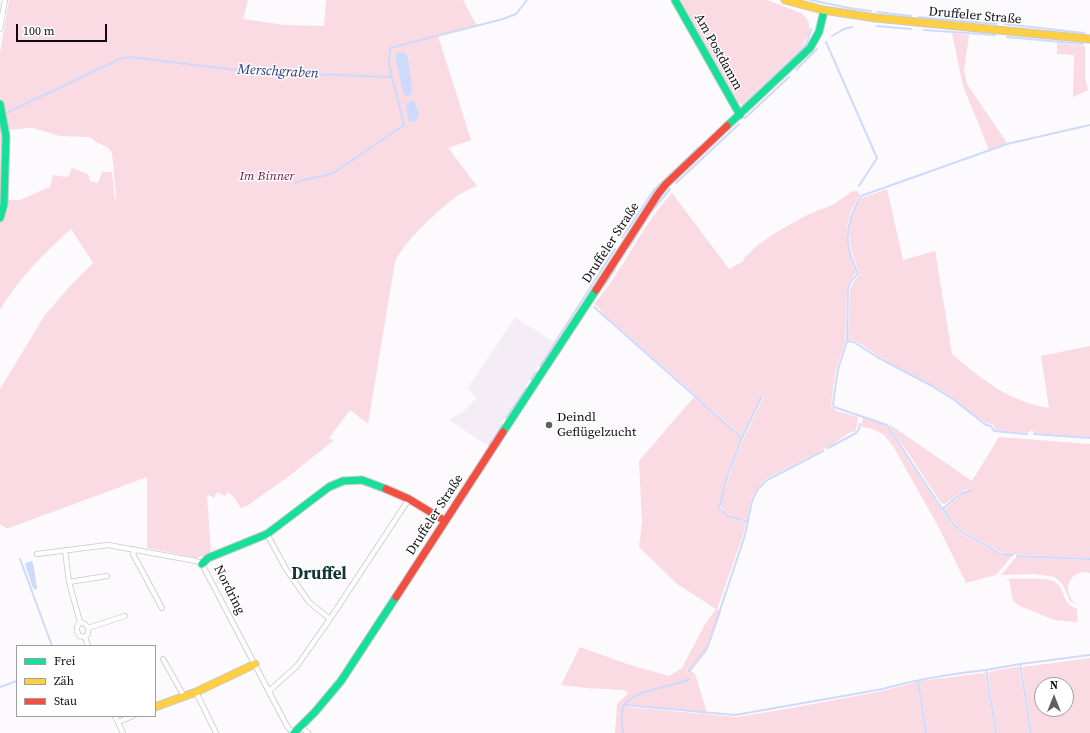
<!DOCTYPE html>
<html>
<head>
<meta charset="utf-8">
<style>
  body { margin:0 }
  #map { position:relative; width:1090px; height:733px; overflow:hidden; background:#fcfafd; font-family:"Source Serif 4",serif }
  canvas { display:block }
  .legend { position:absolute; left:16px; top:645px; width:140px; height:72px; box-sizing:border-box; background:#fff; border:1px solid #9f9e9f; margin:0; padding:5px 7px; list-style:none; font-size:12px; color:#0e0c0f }
  .legend li { display:flex; align-items:center; gap:8px; height:20px }
  .legend b { width:20px; border:1px solid #9f9e9f }
  .north { position:absolute; left:1034px; top:677px; width:40px; height:40px; box-sizing:border-box; background:#fff; border:1px solid #9f9e9f; border-radius:50%; rotate:0deg; font-size:11px; font-weight:700; line-height:16px; text-align:center; color:#0e0c0f }
  .north::after { content:''; display:block; margin:auto; width:14px; height:18px; background:#615f62; clip-path:polygon(50% 0,100% 100%,50% 72%,0 100%) }
  .scale { position:absolute; left:16px; top:24px; width:91px; height:18px; box-sizing:border-box; border:2px solid #0e0c0f; border-top:0; padding-left:5px; font-size:12px; line-height:14px; white-space:nowrap; color:#0e0c0f; -webkit-text-stroke:3px #fff; paint-order:stroke }
</style>
</head>
<body>
<div id="map">
<canvas width="1090" height="733"></canvas>
<ul class="legend">
<li><b style="height:5px;background:#16e098"></b>Frei</li>
<li><b style="height:5px;background:#ffcf43"></b>Zäh</li>
<li><b style="height:5px;background:#f24e42"></b>Stau</li>
</ul>
<div class="north">N</div>
<div class="scale">100 m</div>
</div>
<script>
const ctx = document.querySelector('canvas').getContext('2d');
ctx.lineJoin = 'round';
function fillPath(path, color) { ctx.fillStyle = color; ctx.fill(path, 'evenodd'); }
function trace(path, color, width, dash) { ctx.strokeStyle = color; ctx.lineWidth = width; ctx.lineCap = dash ? 'butt' : 'round'; ctx.setLineDash(dash || []); ctx.stroke(path); }
function drawText(font, color, halo, rows, align = 'center') {
  ctx.font = font + ' "Source Serif 4",serif'; ctx.lineWidth = 3; ctx.setLineDash([]); ctx.textBaseline = 'middle'; ctx.strokeStyle = halo; ctx.fillStyle = color; for (const [text, x, y, turn = 0] of rows) {
    ctx.save(); ctx.translate(x, y); ctx.rotate((+turn || 0) * Math.PI / 180); ctx.textAlign = isNaN(turn) ? turn : align; if (halo) ctx.strokeText(text, 0, 0); ctx.fillText(text, 0, 0); ctx.restore();
  }
}
const built = new Path2D(`
  M515 317 554 342 487 445 449 420 464 411 476 398 468 388Z`);
const green = new Path2D(`
  M9 0H248L243 19 285 25 324 26 326 0H463L477 26 438 36 471 140 448 148 477 186C472 188 465 191 460 194 442 206 403 242 395 262L368 424 350 410 329 438 333 440V441L289 476 247 506 241 508 232 495 227 492 225 496 217 492 214 498 207 494 211 553 197 558 147 548V477L9 528H6L0 524V389L45 315 69 287 93 263 71 229C43 254 19 278 0 310V224L2 221 6 200H20L50 187 53 175 68 177 72 168 88 174 90 181 98 183 102 172H112L115 201 116 196 112 152 107 147 96 142 90 137 60 136 33 128H26L2 131 3 139 0 208V53Z
  M681 0H767L801 13 806 18 809 23V30L808 35 801 48 742 104 736 102 681 4 682 3Z
  M952 33 969 35 964 71 967 84 1007 143 989 150 963 86Z
  M1057 43 1085 46V78L1088 90 1073 97 1074 55 1057 54Z
  M887 189 903 260 935 251 952 354C980 378 1011 403 1049 408L1041 356 1090 346V437L1034 433 1032 430 1028 433 995 430 994 425C978 422 968 408 954 399 929 381 900 370 875 354 867 349 858 339 848 340L850 289 854 281 860 275C850 248 841 224 862 198Z
  M854 190 855 192 857 191 860 195C841 223 845 244 856 273L850 280 847 288 845 343 836 369 831 404C834 414 850 413 858 417L856 431 849 433 830 446 765 479 757 489 751 500 747 520C736 519 725 516 720 505L734 461 744 438 764 396 762 395 742 436 600 311 601 310 594 304C624 270 641 226 672 193L729 269 744 261 743 259 758 245 775 233 807 215 834 204Z
  M694 397 741 438 728 474 718 508 728 517 746 523 743 535 717 609 721 612 707 651 691 671 695 674 707 712 628 705 627 707 737 717 786 709 883 691 917 682 925 733H615L617 704 628 693 624 690 586 688 561 685 580 647 627 664 669 676 682 668 704 626 716 609 677 584 639 547 642 523 639 461Z
  M863 418 880 423 887 427 950 523 961 533 1003 556H1012L996 575 966 583 938 526 893 446 884 435 877 431 870 428 861 427Z
  M889 424 972 481 999 437 1090 444V558L1004 554 963 531 952 521 944 510 969 488C959 491 953 500 944 504L941 503 909 454 894 434Z
  M1016 557 1090 560V573C1069 568 1060 592 1077 605L1070 601 1063 585 1055 577 1033 574 1001 575Z
  M1005 579C1017 579 1044 577 1053 581 1066 587 1060 603 1077 609V622L1054 620 1018 605 1013 600 1009 580Z
  M1090 658V733H1032L1022 667ZM1042 685H1066V709H1042Z
  M1015 667H1019L1030 733H997L988 672Z
  M985 673 995 733H927L919 681Z`);
const water = new Path2D(`
  M398 52 405 53 408 57 412 91 411 95 405 96 402 89 396 59V55Z
  M413 101C417 106 421 115 416 121L412 122 408 121 406 103Z
  M32 561 33 563 37 588 36 590 33 588 25 564 26 563Z`);
const stream = new Path2D(`
  M810 0 849 8 871 11
  M877 12 911 16
  M919 17 996 24
  M1005 24 1084 33
  M877 26 911 29
  M924 30 995 35
  M832 36 844 29 852 27
  M1007 37 1083 44
  M826 42 877 158 859 186
  M796 70 817 49
  M743 105 803 48 807 42 811 29
  M4 114 122 58 130 57 253 72 392 77 389 62 390 48 503 19 516 14 527 0
  M745 118 789 77
  M295 183C308 177 322 178 335 172L404 125 392 77
  M676 183 739 124
  M622 238 654 190 699 147
  M629 247 651 212 670 189
  M620 260 625 253
  M604 286 615 269
  M594 307 742 438 728 474 719 508 728 516 748 522
  M847 341 854 342 877 357 932 386 954 400 986 425 991 426 994 431 1027 434
  M540 366 615 249
  M531 379 536 372
  M506 418 526 388
  M1034 434 1090 438
  M742 438 762 396
  M489 445 502 425
  M828 448 856 433 859 429 860 424
  M971 491 965 492 962 493 942 509 887 425 834 407 833 404 838 369 847 341 848 288 851 281 858 274C855 267 852 260 850 253 844 233 850 214 861 196L1007 144 1090 125
  M943 509 951 522 962 532 1003 555H1013
  M1017 556 1090 559
  M20 559 52 646
  M1020 664 1090 655
  M986 670 1020 664 1031 733
  M689 671 708 646 745 535 752 501 758 489 767 480 823 451
  M918 681 926 733
  M0 687 17 681
  M624 705 735 715 883 689C917 679 951 674 986 670L996 733
  M623 733C622 726 620 715 623 708 630 689 672 688 689 679`);
const street = new Path2D(`
  M0 29 5 0
  M267 534 286 569 309 602 330 619
  M134 549 133 554 162 608
  M65 550 69 582 80 622 85 624 88 628V634L85 637
  M37 554 108 545 196 561 202 564 287 726 293 733
  M69 582 107 576
  M80 622C76 627 76 630 79 636L85 637
  M88 628 125 616
  M85 637 88 646
  M163 659 184 696
  M269 691 297 666 330 619 409 499
  M196 692 216 733
  M115 716 123 733
  M118 722 133 716
  M301 727 308 733`);
const fast = new Path2D(`
  M675 0 740 115
  M0 104 6 136 4 204 0 218
  M727 126 810 48 819 32 824 11
  M503 432 596 290
  M202 564 208 558 267 534 329 487 343 481 362 480 386 489
  M294 733 315 712 341 681 396 597`);
const slow = new Path2D(`
  M785 0 823 10 876 18 1090 39
  M155 707 196 692 255 664`);
const jam = new Path2D(`
  M596 290 658 194 666 184 727 126
  M386 489 409 499 445 521
  M396 597 503 432`);
const markers = [
  [549,425,4,"#615f62"]
];
const streetNames = [
  ["Druffeler Straße",975,16,5],
  ["Am Postdamm",718,52,61],
  ["Druffeler Straße",611,243,-57],
  ["Druffeler Straße",435,515,-57],
  ["Nordring",229,590,63]
];
const parkNames = [
  ["Im Binner",267,177]
];
const poiNames = [
  ["Deindl",557,418],
  ["Geflügelzucht",557,433]
];
const waterNames = [
  ["Merschgraben",278,72,3]
];
const districtNames = [
  ["Druffel",319,575]
];
fillPath(built, '#f4edf6');
fillPath(green, '#fadae3');
fillPath(water, '#cedafc');
trace(stream, '#cedafc', 2);
trace(street, '#c9c8ca', 6);
trace(fast, '#c9c8ca', 9);
trace(slow, '#c9c8ca', 9);
trace(jam, '#c9c8ca', 9);
trace(street, '#fffeff', 4.5);
trace(fast, '#16e098', 7);
trace(slow, '#ffcf43', 7);
trace(jam, '#f24e42', 7);
for (const [x, y, r, color] of markers) { const dot = new Path2D(); dot.arc(x, y, r, 0, 2 * Math.PI); ctx.fillStyle = color; ctx.fill(dot); trace(dot, '#fff', 1.5); }
drawText('13px', '#0e0c0f', '#fff', streetNames);
drawText('italic 13px', '#7e0e3f', '#fff', parkNames);
drawText('13px', '#0e0c0f', '#fff', poiNames, 'left');
drawText('italic 14px', '#26378f', '#fff', waterNames);
drawText('bold 17px', '#113436', '#fff', districtNames);
</script>
</body>
</html>
